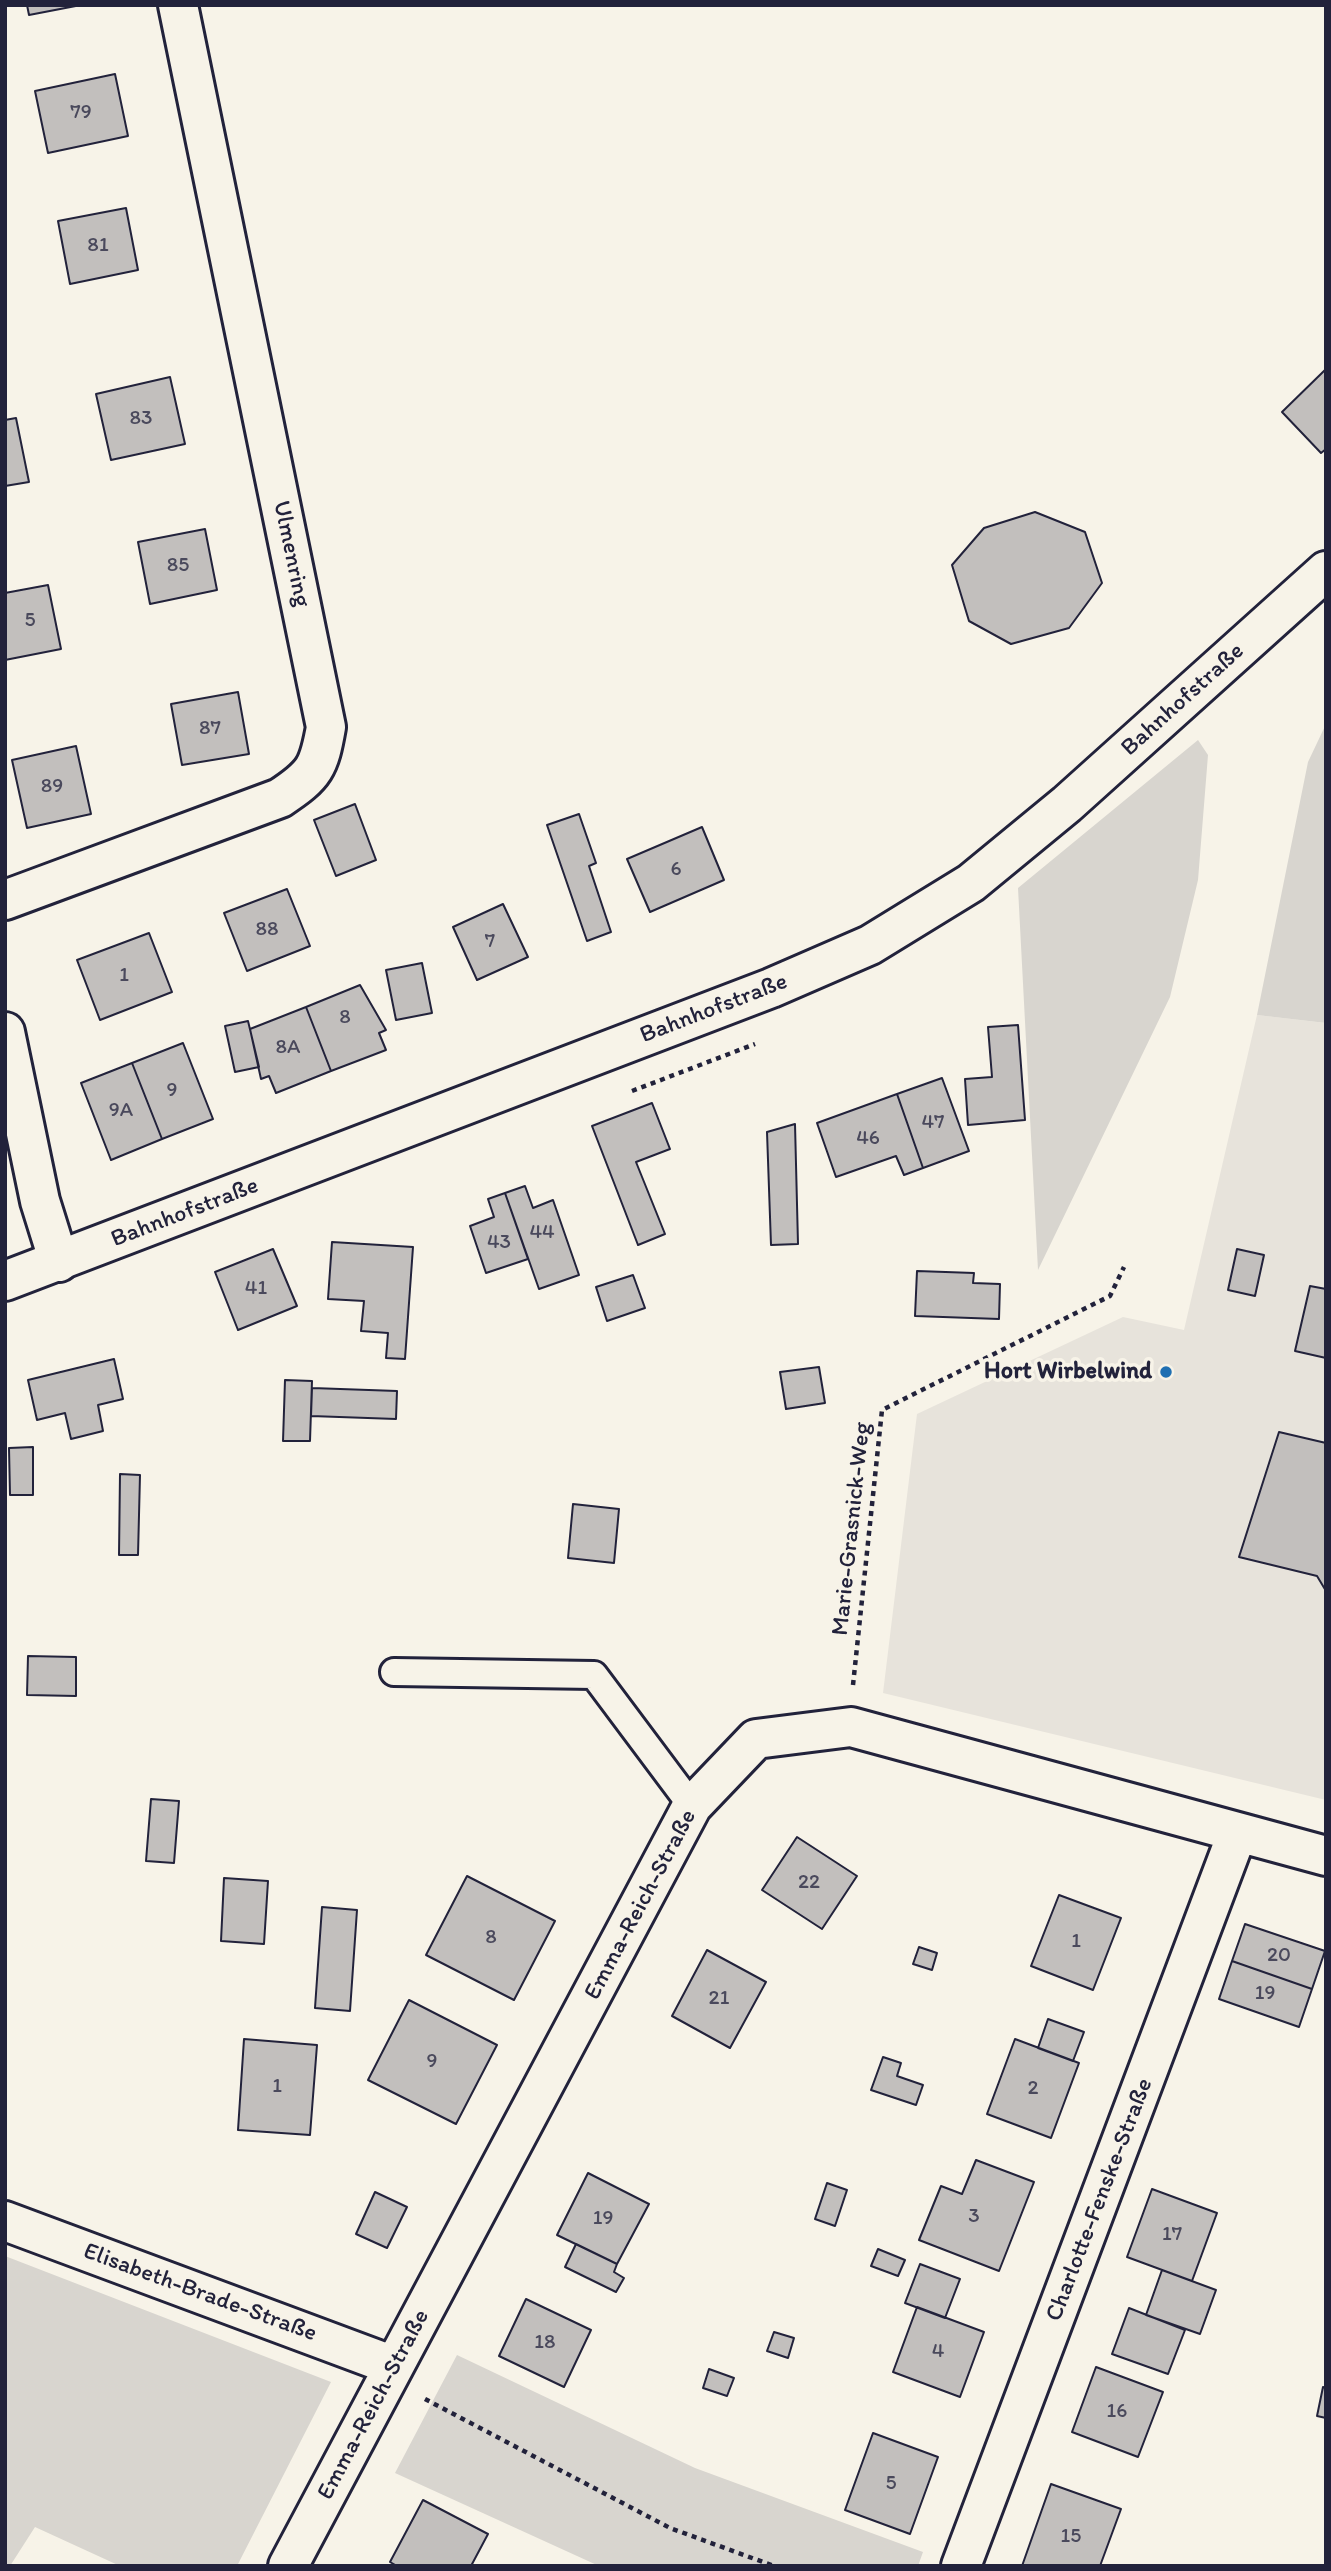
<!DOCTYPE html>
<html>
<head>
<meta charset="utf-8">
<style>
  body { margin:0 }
  #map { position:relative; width:1331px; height:2571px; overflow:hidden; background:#f7f3e8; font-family:Itim,sans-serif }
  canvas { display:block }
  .frame { position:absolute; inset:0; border:7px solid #22223b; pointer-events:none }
</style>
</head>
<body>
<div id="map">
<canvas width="1331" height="2571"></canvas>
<div class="frame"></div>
</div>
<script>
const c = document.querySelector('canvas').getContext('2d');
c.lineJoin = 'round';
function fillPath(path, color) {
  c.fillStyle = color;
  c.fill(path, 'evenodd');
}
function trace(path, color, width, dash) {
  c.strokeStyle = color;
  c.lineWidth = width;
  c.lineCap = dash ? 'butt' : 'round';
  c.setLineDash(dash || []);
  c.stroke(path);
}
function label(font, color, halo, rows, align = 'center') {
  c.font = font + ' Itim,sans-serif';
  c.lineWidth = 7;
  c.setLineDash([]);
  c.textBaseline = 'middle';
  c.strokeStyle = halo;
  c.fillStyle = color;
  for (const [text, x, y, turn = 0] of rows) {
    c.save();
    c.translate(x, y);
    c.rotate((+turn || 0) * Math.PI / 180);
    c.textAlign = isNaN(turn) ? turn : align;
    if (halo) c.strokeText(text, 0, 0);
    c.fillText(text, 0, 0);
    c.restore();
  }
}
fillPath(new Path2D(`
  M1257,1015L1326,1023V1800L883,1693L917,1414L1123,1317L1184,1330Z`), '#e7e3db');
fillPath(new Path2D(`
  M1326,724V1023L1257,1015L1308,762Z
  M1198,740L1208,755L1198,880L1170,997L1038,1270L1018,888Z
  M5,2256L331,2382L237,2566H120L35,2527L10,2566H5Z
  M457,2355L695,2468L923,2552L918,2566H599L395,2473Z`), '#d8d5cf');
const building = new Path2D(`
  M27,5H81L29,15Z
  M115,74L128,136L48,153L35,91Z
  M126,208L138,270L70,284L58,221Z
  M1326,369V449L1321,453L1282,412Z
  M170,377L185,444L111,460L96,394Z
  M16,418L29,482L5,486V420Z
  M1035,512L1085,532L1102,583L1069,628L1011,644L969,621L952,565L984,528Z
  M205,529L217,590L150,604L138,542Z
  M48,585L61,649L5,660V593Z
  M238,692L249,754L182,765L171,704Z
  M76,746L91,814L27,828L12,760Z
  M355,804L376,860L336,876L314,820Z
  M579,814L596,863L589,866L611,932L587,941L547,825Z
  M702,827L724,880L650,912L627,859Z
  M287,889L310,946L247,971L224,913Z
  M503,904L528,957L477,980L453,927Z
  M149,933L172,992L100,1020L77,960Z
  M422,963L432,1013L396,1020L386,970Z
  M360,985L386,1030L379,1033L386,1050L331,1071L306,1007Z
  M306,1007L331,1071L276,1093L269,1076L261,1079L250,1029Z
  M248,1021L259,1067L235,1072L225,1026Z
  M1018,1025L1025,1120L968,1125L965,1079L992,1077L988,1027Z
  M183,1043L213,1119L162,1139L132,1063Z
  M132,1063L162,1139L111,1160L81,1083Z
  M942,1078L969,1151L923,1168L897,1094Z
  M897,1094L923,1168L904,1175L896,1156L836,1177L817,1123Z
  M652,1103L670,1149L636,1162L665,1234L638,1245L592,1126Z
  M795,1124L798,1244L771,1245L767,1132Z
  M525,1186L533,1208L553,1200L579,1275L539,1289L505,1193Z
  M505,1193L528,1259L486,1273L470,1226L494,1217L488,1199Z
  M332,1242L413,1247L405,1359L386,1358L388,1333L361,1331L364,1301L328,1299Z
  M273,1249L297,1306L238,1330L215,1272Z
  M1237,1249L1264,1255L1255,1296L1228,1290Z
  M917,1271L974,1273L973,1283L1000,1284L999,1319L915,1316Z
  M633,1275L645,1308L607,1321L596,1287Z
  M1310,1286L1326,1289V1358L1295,1351Z
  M114,1359L123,1399L98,1405L103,1431L71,1439L65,1413L37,1420L28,1380Z
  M819,1367L825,1403L786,1409L780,1372Z
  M285,1380L312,1381L310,1441H283Z
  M312,1388L397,1391L396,1419L311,1416Z
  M1279,1432L1326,1443V1591L1317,1576L1239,1557Z
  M33,1447V1495H10L9,1448Z
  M120,1474L140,1475L138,1555H119Z
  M573,1504L619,1509L614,1563L568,1558Z
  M28,1656L76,1657V1696L27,1695Z
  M151,1799L179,1801L174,1863L146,1861Z
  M797,1837L857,1876L822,1929L762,1890Z
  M467,1876L555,1921L514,2000L426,1955Z
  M224,1878L268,1881L264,1944L221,1941Z
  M1059,1895L1121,1918L1093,1990L1031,1966Z
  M322,1907L357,1910L350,2011L315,2008Z
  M1245,1924L1325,1951L1312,1989L1232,1961Z
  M919,1947L937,1953L932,1970L913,1964Z
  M707,1950L766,1982L730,2048L672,2016Z
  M1232,1961L1312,1989L1299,2027L1219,1999Z
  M409,2000L497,2045L456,2124L368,2080Z
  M1048,2019L1084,2032L1073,2061L1038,2048Z
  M244,2039L317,2045L310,2135L238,2130Z
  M1015,2039L1079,2063L1051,2138L987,2114Z
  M883,2057L901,2063L897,2076L923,2085L916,2105L871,2090Z
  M976,2160L1034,2182L999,2271L919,2240L941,2186L962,2194Z
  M588,2173L649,2204L617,2264L557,2235Z
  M827,2183L847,2190L835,2226L815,2219Z
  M1152,2189L1217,2213L1192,2281L1127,2257Z
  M375,2192L407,2207L387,2248L356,2234Z
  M576,2244L617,2264L614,2272L624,2278L616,2292L565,2267Z
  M878,2249L905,2260L898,2276L871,2266Z
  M920,2264L960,2279L945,2318L905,2303Z
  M1162,2270L1216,2290L1200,2334L1146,2315Z
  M526,2299L591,2330L564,2387L499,2356Z
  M917,2307L984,2332L960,2397L893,2372Z
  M1129,2308L1185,2330L1168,2374L1112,2354Z
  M774,2332L794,2338L788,2358L767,2351Z
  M1096,2367L1163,2392L1138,2457L1072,2432Z
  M709,2369L734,2378L727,2396L703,2388Z
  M1323,2387L1326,2388V2418L1317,2416Z
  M873,2433L938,2457L910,2534L845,2510Z
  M1051,2484L1121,2509L1100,2566H1022Z
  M423,2500L488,2534L471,2566H397L390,2562Z`);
fillPath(building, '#c2bfbd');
trace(building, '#22223b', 2);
const service = new Path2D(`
  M394,1672L594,1675L692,1806`);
const minor = new Path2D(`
  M5,900L280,798C315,775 319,767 326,727L178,5
  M5,1032L40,1201L59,1262
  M5,2221L394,2366
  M288,2566L692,1806L756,1739L851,1727L1326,1856
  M961,2566L1237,1834`);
const tertiary = new Path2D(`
  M5,1281L771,988L870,945L971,883L1067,804L1326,571`);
trace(service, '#22223b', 32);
trace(minor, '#22223b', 44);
trace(tertiary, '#22223b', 44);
trace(new Path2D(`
  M632,1091L755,1044
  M853,1685L882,1410L1110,1296L1124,1267
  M425,2399L670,2528L774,2566`), '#22223b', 4.5, [5, 5]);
trace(service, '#f7f3e8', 26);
trace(minor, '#f7f3e8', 38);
trace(tertiary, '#f7f3e8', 38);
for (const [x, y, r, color] of [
  [1166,1372,7,"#1f6fb2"]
]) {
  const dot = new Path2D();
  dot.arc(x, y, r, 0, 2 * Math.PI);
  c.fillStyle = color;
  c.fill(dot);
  trace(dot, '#f7f3e8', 2.5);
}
label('21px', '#4a495c', null, [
  ["79",81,113],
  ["81",98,246],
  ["83",141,419],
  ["85",178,566],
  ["5",30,621],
  ["87",210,729],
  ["89",52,787],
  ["6",676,870],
  ["88",267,930],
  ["7",490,942],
  ["1",124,976],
  ["8",345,1018],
  ["8A",288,1048],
  ["9",172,1091],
  ["9A",121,1111],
  ["47",933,1123],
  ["46",868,1139],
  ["44",542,1233],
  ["43",499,1243],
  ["41",256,1289],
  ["22",809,1883],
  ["8",491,1938],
  ["1",1076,1942],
  ["20",1279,1956],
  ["19",1265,1994],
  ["21",719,1999],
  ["9",432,2062],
  ["1",277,2087],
  ["2",1033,2089],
  ["3",974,2217],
  ["19",603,2219],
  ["17",1172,2235],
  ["18",545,2343],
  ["4",938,2352],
  ["16",1117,2412],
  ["5",891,2484],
  ["15",1071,2537]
]);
label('24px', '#22223b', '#f7f3e8', [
  ["Ulmenring",291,554,78],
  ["Bahnhofstraße",1183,700,-42],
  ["Bahnhofstraße",714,1009,-21],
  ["Bahnhofstraße",185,1213,-21],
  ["Marie-Grasnick-Weg",852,1529,-84],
  ["Emma-Reich-Straße",641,1905,-62],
  ["Charlotte-Fenske-Straße",1100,2200,-69],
  ["Elisabeth-Brade-Straße",200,2293,20],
  ["Emma-Reich-Straße",374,2405,-62]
]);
label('bold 24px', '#22223b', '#f7f3e8', [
  ["Hort Wirbelwind",1152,1372]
], 'right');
</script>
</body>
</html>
